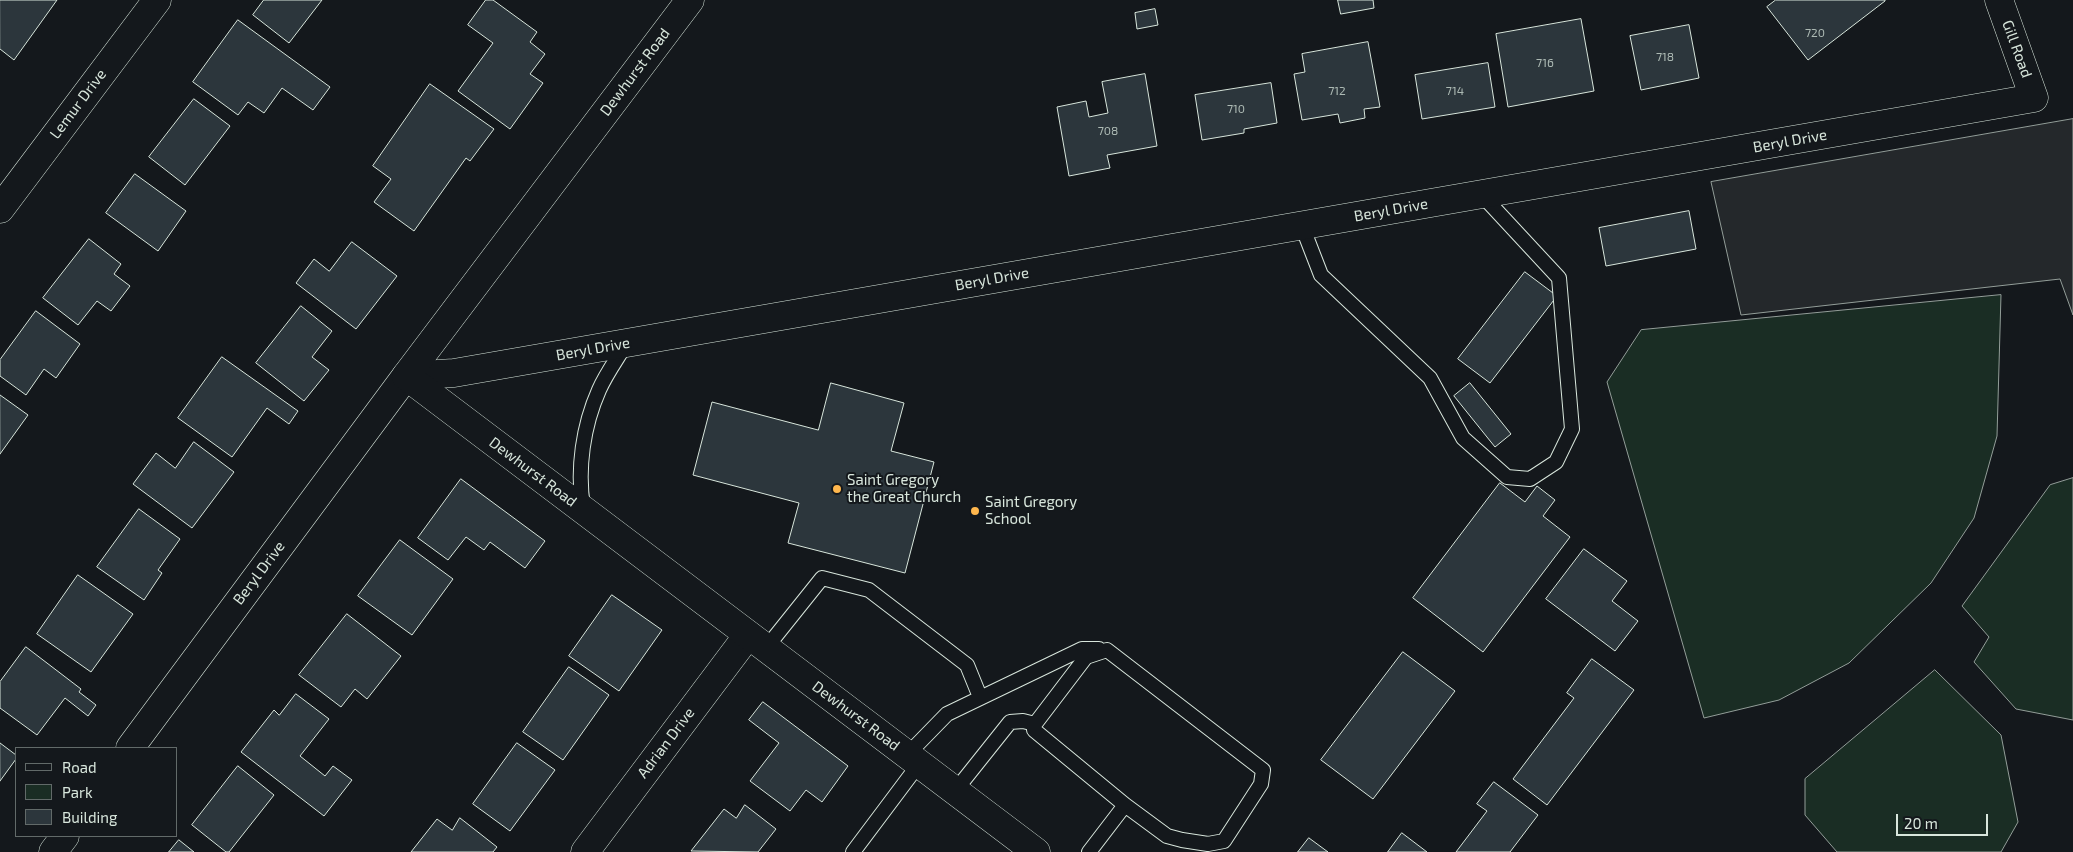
<!DOCTYPE html>
<html>
<head>
<meta charset="utf-8">
<style>
  body { margin:0 }
  #map { position:relative; width:2073px; height:852px; overflow:hidden; background:#14181c; font-family:"Exo 2",sans-serif }
  canvas { display:block }
  .legend { position:absolute; left:15px; top:747px; width:162px; height:90px; box-sizing:border-box; background:#14181c; border:1px solid #626a69; margin:0; padding:6px 9px; list-style:none; font-size:15px; color:#d8e6dc }
  .legend li { display:flex; align-items:center; gap:10px; height:25px }
  .legend b { width:25px; border:1px solid #626a69 }
  .scale { position:absolute; left:1896px; top:814px; width:92px; height:22px; box-sizing:border-box; border:2px solid #d8e6dc; border-top:0; padding-left:6px; font-size:15px; line-height:18px; white-space:nowrap; color:#d8e6dc; -webkit-text-stroke:4px #14181c; paint-order:stroke }
</style>
</head>
<body>
<div id="map">
<canvas width="2073" height="852"></canvas>
<ul class="legend">
<li><b style="height:6px;background:#14181c"></b>Road</li>
<li><b style="height:14px;background:#1a2d24"></b>Park</li>
<li><b style="height:14px;background:#2c363c"></b>Building</li>
</ul>
<div class="scale">20 m</div>
</div>
<script>
const c = document.querySelector('canvas').getContext('2d');
c.lineJoin = 'round';
function fillPath(path, color) {
  c.fillStyle = color;
  c.fill(path, 'evenodd');
}
function trace(path, color, width, dash) {
  c.strokeStyle = color;
  c.lineWidth = width;
  c.lineCap = dash ? 'butt' : 'round';
  c.setLineDash(dash || []);
  c.stroke(path);
}
function label(font, color, halo, rows, align = 'center') {
  c.font = font + ' "Exo 2",sans-serif';
  c.lineWidth = 4;
  c.setLineDash([]);
  c.textBaseline = 'middle';
  c.strokeStyle = halo;
  c.fillStyle = color;
  for (const [text, x, y, turn = 0] of rows) {
    c.save();
    c.translate(x, y);
    c.rotate((+turn || 0) * Math.PI / 180);
    c.textAlign = isNaN(turn) ? turn : align;
    if (halo) c.strokeText(text, 0, 0);
    c.fillText(text, 0, 0);
    c.restore();
  }
}
const green = new Path2D(`
  M2001,295L1997,436L1974,518L1931,583L1849,663L1779,700L1704,718L1607,382L1641,330Z
  M2073,478V720L2016,709L1974,662L1989,637L1962,606L2050,485Z
  M1935,670L2001,735L2018,822L2001,852H1837L1805,815V779Z`);
fillPath(green, '#1a2d24');
trace(green, '#939e99', 1);
const parking = new Path2D(`
  M2073,119V315L2060,279L1741,315L1711,182Z`);
fillPath(parking, '#24282b');
trace(parking, '#939e99', 1);
const building = new Path2D(`
  M0,0H57L14,60L0,49Z
  M264,0H322L289,43L253,15Z
  M486,0H493L537,32L530,42L545,54L530,74L543,83L510,129L458,91L493,43L468,25Z
  M1338,0H1373L1374,8L1341,14Z
  M1776,0H1885V1L1808,60L1767,7Z
  M1155,9L1158,25L1137,29L1135,13Z
  M1581,19L1594,91L1508,107L1496,34Z
  M238,20L330,87L313,110L282,88L264,113L248,102L238,115L193,82Z
  M1689,25L1699,78L1641,90L1630,36Z
  M1368,42L1380,107L1364,109L1365,118L1340,123L1338,114L1302,120L1294,74L1305,72L1302,54Z
  M1488,63L1495,107L1422,119L1415,75Z
  M1145,74L1157,146L1107,155L1110,168L1069,176L1057,107L1086,101L1089,117L1108,113L1102,82Z
  M1271,83L1277,123L1244,129V133L1202,140L1195,95Z
  M430,84L494,129L470,161L466,158L414,231L374,202L391,179L373,166Z
  M194,99L230,126L185,185L149,157Z
  M135,174L186,211L158,251L106,213Z
  M1689,211L1696,249L1606,266L1599,228Z
  M89,239L121,264L114,274L130,286L111,311L97,301L78,325L43,298Z
  M352,242L397,276L356,329L296,283L314,259L329,271Z
  M1525,272L1557,296L1490,383L1458,359Z
  M301,306L332,331L312,357L329,370L304,401L256,363Z
  M36,311L80,344L56,378L44,369L26,395L0,376V360Z
  M222,357L298,411L289,424L267,408L232,457L178,418Z
  M831,383L904,403L891,451L934,462L905,573L788,543L799,503L693,475L712,402L818,430Z
  M1470,383L1511,434L1495,447L1454,396Z
  M0,395L28,415L0,454Z
  M194,442L234,472L192,528L133,484L156,453L175,468Z
  M461,479L545,541L525,568L490,542L484,550L466,537L448,560L418,538Z
  M1500,483L1525,502L1537,486L1555,500L1543,516L1570,537L1483,652L1413,598Z
  M139,509L180,539L158,570L162,573L144,600L97,567Z
  M400,540L453,579L412,635L358,596Z
  M1584,549L1627,581L1612,601L1638,621L1615,651L1546,599Z
  M78,575L133,614L91,672L37,634Z
  M612,595L662,630L619,691L569,656Z
  M347,614L401,656L367,699L355,689L341,707L299,675Z
  M26,647L81,689L79,692L96,705L88,716L65,698L37,735L0,708V682Z
  M1403,652L1455,691L1373,799L1321,760Z
  M1592,659L1634,690L1547,805L1513,779L1574,698L1567,693Z
  M569,667L609,695L563,760L523,732Z
  M296,694L329,719L300,756L325,776L333,766L352,780L324,816L241,752L274,710L279,715Z
  M763,702L848,766L822,802L806,790L790,811L750,781L779,743L749,720Z
  M0,743L16,755V759L0,781Z
  M517,743L555,770L510,831L473,804Z
  M238,766L274,795L229,852H226L192,825Z
  M1494,782L1538,815L1510,852H1456L1487,811L1477,804Z
  M745,805L776,829L758,852L691,851L724,809L736,818Z
  M460,818L497,847L493,852H411L437,819L452,830Z
  M1402,833L1427,852H1388Z
  M1309,838L1328,852H1298Z
  M179,840L194,852H169Z`);
fillPath(building, '#2c363c');
trace(building, '#d8e6dc', 1);
const lane = new Path2D(`
  M1302,226L1321,275L1430,378L1463,438L1507,477L1530,479L1556,462L1572,429L1559,278L1481,194
  M583,507C577,469 583,426 599,390C606,374 617,359 626,344
  M766,648L822,578L869,590L967,665L980,697
  M1107,650L1263,770L1261,784L1224,841L1208,844L1182,840L1167,836L1125,805L1034,730L1035,724L1086,657Z
  M907,755L947,714L1082,649H1099
  M955,791L1010,722L1023,721L1035,724
  M853,852L919,764
  M1089,852L1125,805`);
const street = new Path2D(`
  M0,209L157,0
  M130,748L406,376L454,373L2034,98L1999,0
  M53,852L65,836
  M585,852L748,635`);
const secondary = new Path2D(`
  M690,0L406,376L1036,852`);
trace(lane, '#d8e6dc', 16);
trace(street, '#d8e6dc', 29);
trace(secondary, '#d8e6dc', 29);
trace(lane, '#14181c', 14);
trace(street, '#14181c', 28);
trace(secondary, '#14181c', 28);
for (const [x, y, r, color] of [
  [837,489,5,"#ffb74d"],
  [975,511,5,"#ffb74d"]
]) {
  const dot = new Path2D();
  dot.arc(x, y, r, 0, 2 * Math.PI);
  c.fillStyle = color;
  c.fill(dot);
  trace(dot, '#14181c', 2);
}
label('12px', '#adbab4', null, [
  ["720",1815,33],
  ["718",1665,57],
  ["716",1545,63],
  ["712",1337,91],
  ["714",1455,91],
  ["710",1236,109],
  ["708",1108,131]
]);
label('15px', '#d8e6dc', '#14181c', [
  ["Gill Road",2017,49,70],
  ["Dewhurst Road",635,72,-53],
  ["Lemur Drive",78,104,-53],
  ["Beryl Drive",1790,141,-10],
  ["Beryl Drive",1391,210,-10],
  ["Beryl Drive",992,279,-10],
  ["Beryl Drive",593,349,-10],
  ["Dewhurst Road",533,472,37],
  ["Beryl Drive",259,573,-53],
  ["Dewhurst Road",856,716,37],
  ["Adrian Drive",666,743,-53]
]);
label('15px', '#d8e6dc', '#14181c', [
  ["Saint Gregory",847,480],
  ["the Great Church",847,497],
  ["Saint Gregory",985,502],
  ["School",985,519]
], 'left');
</script>
</body>
</html>
